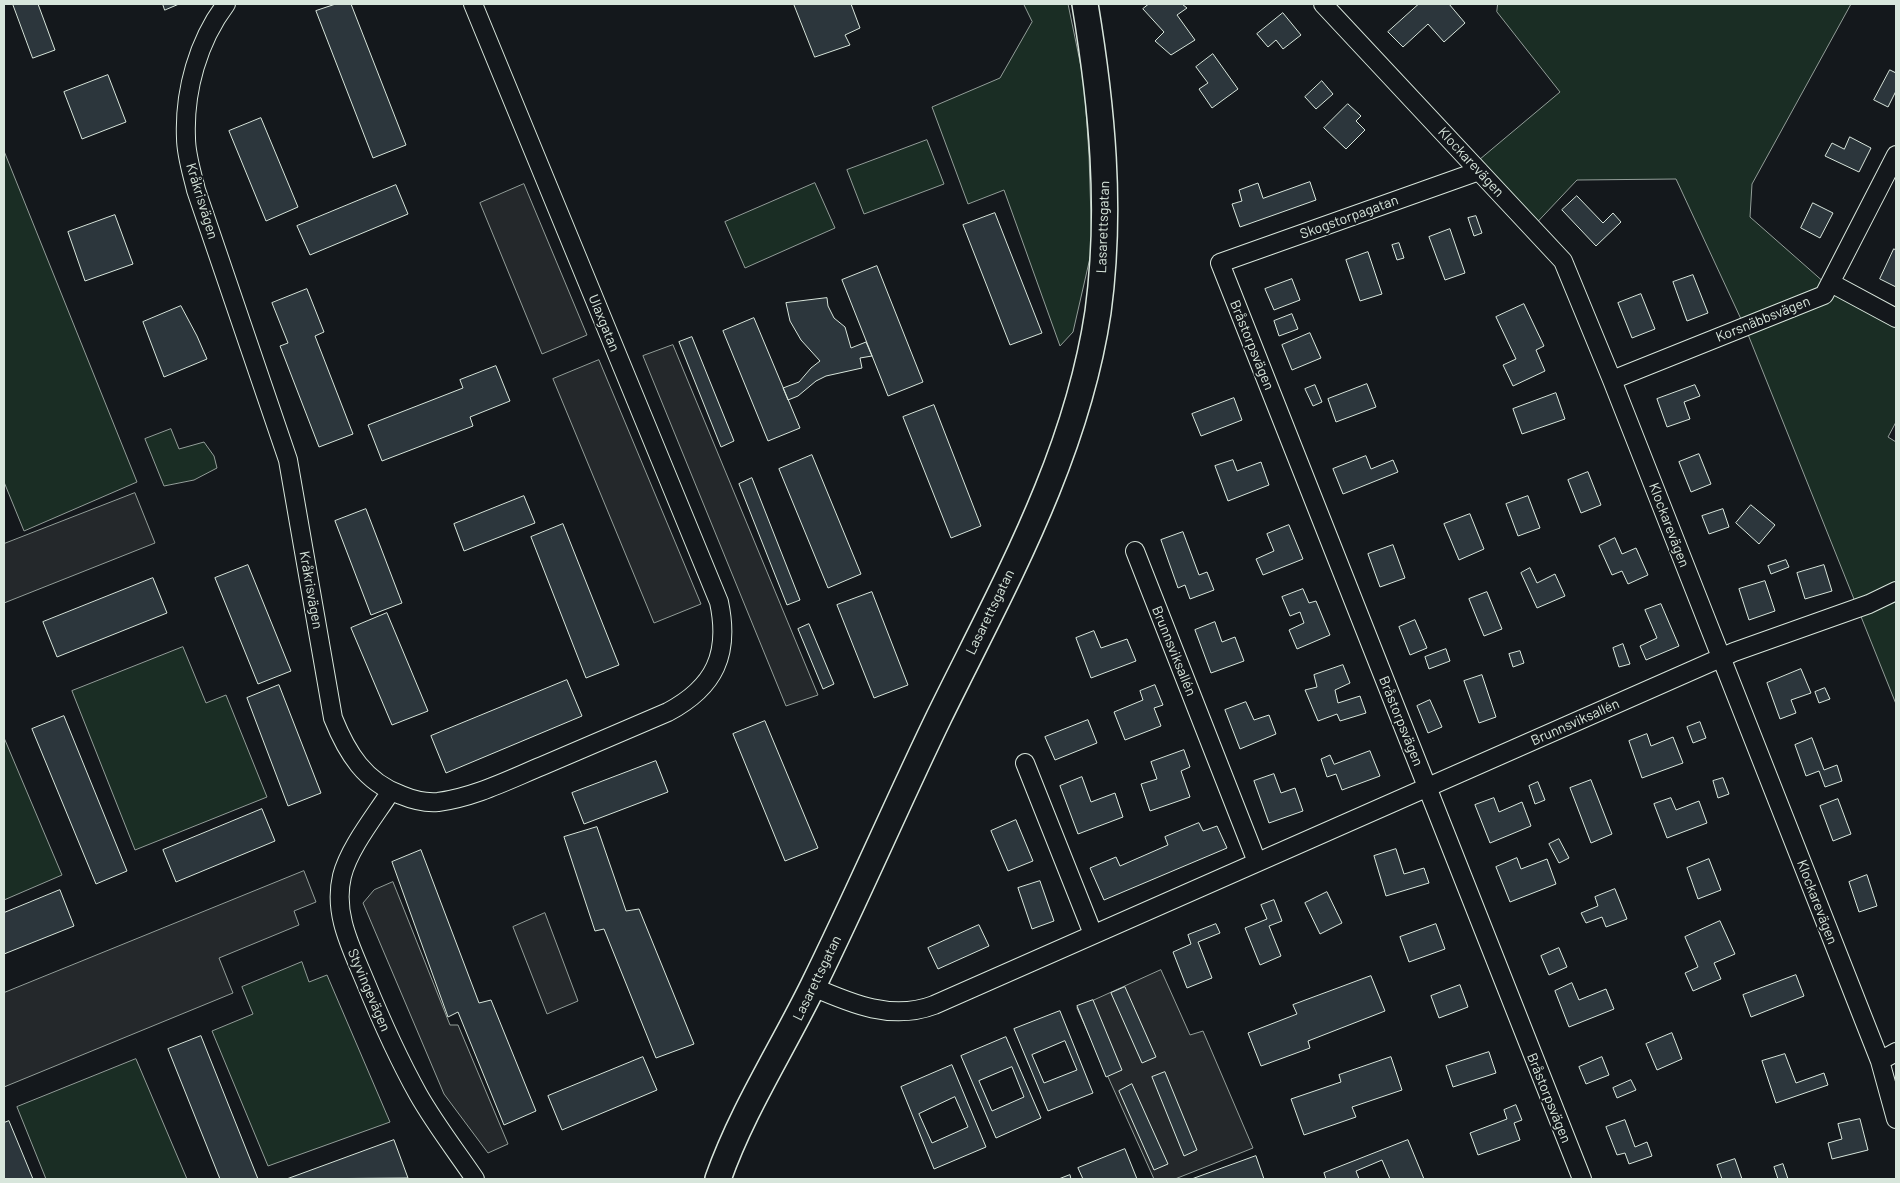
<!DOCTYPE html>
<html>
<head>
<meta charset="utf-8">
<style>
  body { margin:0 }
  #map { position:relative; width:1900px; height:1183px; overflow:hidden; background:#14181c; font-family:Barlow,sans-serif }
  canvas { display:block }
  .frame { position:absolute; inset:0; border:5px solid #d8e6dc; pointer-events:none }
</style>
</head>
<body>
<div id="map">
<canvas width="1900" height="1183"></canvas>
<div class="frame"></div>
</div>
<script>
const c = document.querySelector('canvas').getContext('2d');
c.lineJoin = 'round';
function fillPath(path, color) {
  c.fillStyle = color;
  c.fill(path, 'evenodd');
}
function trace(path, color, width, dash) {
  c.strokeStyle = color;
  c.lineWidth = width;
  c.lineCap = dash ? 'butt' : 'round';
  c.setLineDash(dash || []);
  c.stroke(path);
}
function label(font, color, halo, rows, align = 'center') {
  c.font = font + ' Barlow,sans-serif';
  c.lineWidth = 4;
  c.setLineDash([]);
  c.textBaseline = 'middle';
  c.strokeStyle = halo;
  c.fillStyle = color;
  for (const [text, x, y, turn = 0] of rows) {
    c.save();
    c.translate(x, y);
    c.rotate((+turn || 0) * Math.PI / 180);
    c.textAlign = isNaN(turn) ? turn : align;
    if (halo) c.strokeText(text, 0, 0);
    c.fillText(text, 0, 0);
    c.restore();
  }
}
const green = new Path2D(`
  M1024,4H1068L1084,81L1089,155L1092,249L1073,332L1060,346L1004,190L968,204L932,107L1000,78L1032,22Z
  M1498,4H1851L1752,184L1750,217L1834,291L1896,325V422L1888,437L1896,442V704L1747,332L1676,179L1577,180L1528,232L1467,170L1560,92L1497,12Z
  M927,140L944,184L864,214L847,170Z
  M4,151L137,482L24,531L4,482Z
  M815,183L835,228L745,268L725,222Z
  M171,429L179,449L204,442L214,456L217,468L194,480L164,486L145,439Z
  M183,647L206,703L226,695L267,797L135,850L72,691Z
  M5,740L62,875L4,900V741Z
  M302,962L309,982L327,975L390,1122L268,1166L212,1031L253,1014L242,987Z
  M136,1059L187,1179H46L17,1107Z`);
fillPath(green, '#1a2d24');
trace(green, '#939e99', 1);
const parking = new Path2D(`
  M524,184L587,335L542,354L480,203Z
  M673,345L818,695L786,706L643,356Z
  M599,360L701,604L654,623L553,379Z
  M135,493L155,543L4,603V544Z
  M304,871L316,902L294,911L299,925L219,958L233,993L4,1087V993Z
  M393,882L450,1025H458L508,1144L488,1153L444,1094L363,903L374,890Z
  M545,913L578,1001L547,1014L513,927Z
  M1161,970L1190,1035L1203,1031L1253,1148L1175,1179H1154L1077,1008Z`);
fillPath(parking, '#24282b');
trace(parking, '#939e99', 1);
const building = new Path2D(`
  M13,4H38L55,50L33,58Z
  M163,4H179L165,10Z
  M336,4H351L406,145L373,158L316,11Z
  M794,4H851L860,28L845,35L850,45L815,57Z
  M1149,4H1182L1187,8L1177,15L1195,40L1171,55L1155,41L1164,32L1143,9Z
  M1419,4H1449L1465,23L1444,42L1428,24L1403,47L1388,32Z
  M1283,13L1301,35L1283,49L1276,40L1268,47L1257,34Z
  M1213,54L1238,89L1212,108L1199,89L1208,83L1196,67Z
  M1890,70L1896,73V91L1888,107L1874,100Z
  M108,75L126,122L82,139L64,92Z
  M1322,81L1333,94L1316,109L1305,97Z
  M1348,104L1361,116L1356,121L1365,130L1346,149L1324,128Z
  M261,118L298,207L266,221L229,131Z
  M1850,137L1871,148L1859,172L1825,156L1832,143L1844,149Z
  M1310,182L1316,200L1240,227L1232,204L1242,201L1239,190L1258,183L1263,198Z
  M396,185L408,214L310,255L297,226Z
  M1577,196L1603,223L1613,213L1621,222L1596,246L1562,210Z
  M1813,203L1833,213L1820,238L1801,228Z
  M995,213L1042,333L1010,345L963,225Z
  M115,215L133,264L85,281L68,232Z
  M1476,216L1482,233L1474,236L1468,218Z
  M1450,229L1465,273L1445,280L1429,237Z
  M1399,243L1404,258L1397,260L1392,245Z
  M1894,249L1896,250V287L1880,279Z
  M1368,252L1382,294L1360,301L1346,260Z
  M877,266L923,382L888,396L842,280Z
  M1693,275L1708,313L1687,321L1673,282Z
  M1292,279L1300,300L1274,310L1265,289Z
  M307,289L324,332L315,336L353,434L319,447L280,346L288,343L272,303Z
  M1641,294L1655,329L1632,338L1618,303Z
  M827,298L828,306L834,318L845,327L851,348L866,342L872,356L860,358L862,368L826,376L816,381L798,396L788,400L783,388L799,382L811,368L820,361L801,340L790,321L786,303Z
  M1524,304L1544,346L1536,350L1545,371L1513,386L1503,365L1516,359L1496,317Z
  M181,306L197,336L207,359L164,377L143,322Z
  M1292,314L1298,329L1279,336L1274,321Z
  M754,318L800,428L768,441L723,331Z
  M1310,333L1321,358L1292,370L1282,345Z
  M692,337L734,441L721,447L679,342Z
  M496,366L510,401L470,417L473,426L382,461L368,425L463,388L460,380Z
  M1367,384L1376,407L1336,422L1328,399Z
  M1315,385L1322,402L1313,406L1305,389Z
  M1695,385L1700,396L1684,402L1690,419L1667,427L1657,399Z
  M1556,393L1565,419L1522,434L1513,409Z
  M1234,398L1242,420L1201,436L1192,414Z
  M934,405L981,526L951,538L903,417Z
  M1699,454L1711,484L1691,492L1679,462Z
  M812,455L861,574L828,588L779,469Z
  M1366,456L1371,469L1393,460L1398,472L1343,494L1333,469Z
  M1233,460L1237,471L1261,462L1269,485L1228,501L1215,466Z
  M1588,472L1601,505L1581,513L1568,480Z
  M752,478L800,600L787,605L739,484Z
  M524,496L535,523L464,551L454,524Z
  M1528,496L1540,528L1518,536L1506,504Z
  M1751,505L1775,525L1759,544L1736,523Z
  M366,509L402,603L371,615L335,521Z
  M1723,509L1729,527L1709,534L1702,516Z
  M1470,514L1484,549L1459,560L1444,524Z
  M563,524L619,665L586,678L531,537Z
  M1289,525L1303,559L1263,575L1256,559L1274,551L1267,534Z
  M1183,532L1199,575L1207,572L1214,590L1190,599L1185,585L1178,588L1161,540Z
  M1615,538L1622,554L1636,548L1648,575L1628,584L1622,571L1612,575L1599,546Z
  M1393,545L1405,578L1380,587L1368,554Z
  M1786,560L1789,567L1771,574L1768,566Z
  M248,565L291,671L258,684L215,578Z
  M1824,565L1832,591L1805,599L1797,573Z
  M1530,568L1537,583L1555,574L1565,596L1537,608L1521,573Z
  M153,578L167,613L57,657L43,622Z
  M1765,581L1775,611L1749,620L1739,589Z
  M1303,589L1309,603L1316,601L1330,635L1297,649L1289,630L1304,623L1300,612L1290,616L1282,597Z
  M872,592L908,685L874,698L837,605Z
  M1487,592L1502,629L1484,636L1469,599Z
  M1661,604L1679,646L1646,660L1640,646L1657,638L1645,610Z
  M387,613L428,711L392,725L351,628Z
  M1415,620L1427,648L1410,655L1399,627Z
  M1215,622L1222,642L1235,637L1244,661L1211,673L1195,630Z
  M809,624L834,684L823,689L798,629Z
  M1094,631L1101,648L1127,639L1136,661L1091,678L1076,638Z
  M1623,644L1630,664L1619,667L1613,648Z
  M1446,649L1450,661L1429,669L1425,657Z
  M1520,651L1524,663L1513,667L1509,654Z
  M1343,665L1350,683L1335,690L1338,703L1360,696L1366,713L1340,721L1337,714L1318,721L1305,690L1317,687L1314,675Z
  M1801,669L1811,693L1791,700L1796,713L1780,719L1767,683Z
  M1482,675L1496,717L1479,723L1464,681Z
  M567,680L582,716L446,773L431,736Z
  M279,685L321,793L288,806L247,698Z
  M1155,685L1163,705L1154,708L1161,726L1125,740L1114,712L1143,700L1140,691Z
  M1825,688L1830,699L1819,703L1815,692Z
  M1430,700L1442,727L1428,733L1417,706Z
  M1246,702L1254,720L1269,715L1276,734L1240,749L1225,710Z
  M64,716L127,871L96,884L32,729Z
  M1088,720L1097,743L1055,760L1045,737Z
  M765,721L818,848L785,861L733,734Z
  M1700,722L1706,738L1693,743L1687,727Z
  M1647,734L1651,746L1673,737L1683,763L1642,778L1629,741Z
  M1812,738L1824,770L1837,765L1842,781L1825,787L1819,771L1806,776L1795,745Z
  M1184,750L1190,767L1181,771L1190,797L1150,811L1141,784L1157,779L1151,762Z
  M1370,751L1380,776L1342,790L1336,774L1327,777L1321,759L1330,755L1334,764Z
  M656,761L668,792L584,824L572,793Z
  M1274,774L1281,793L1295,788L1303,811L1269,823L1254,781Z
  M1082,777L1091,802L1115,793L1123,817L1078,834L1060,786Z
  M1723,778L1729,794L1718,798L1713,781Z
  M1591,780L1612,834L1591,843L1570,788Z
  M1538,782L1545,800L1535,804L1529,786Z
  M1494,798L1499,812L1522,802L1531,826L1490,843L1475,805Z
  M1671,798L1676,810L1699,801L1707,823L1667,838L1654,804Z
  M1838,799L1851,834L1833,841L1820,806Z
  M262,809L275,841L176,882L163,850Z
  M1016,820L1033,861L1008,871L991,831Z
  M1199,823L1203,831L1217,826L1227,848L1104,900L1090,868L1116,857L1120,866L1168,845L1165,837Z
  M597,827L626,911L639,909L694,1044L656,1058L604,929L595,931L564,837Z
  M1559,839L1569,858L1559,863L1549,844Z
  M1396,849L1404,874L1424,868L1429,883L1386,896L1374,856Z
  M421,850L479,1003L491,1000L536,1111L504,1125L458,1012L448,1017L392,862Z
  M1517,858L1521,869L1547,859L1556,884L1510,902L1496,867Z
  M1709,859L1721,890L1698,899L1687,868Z
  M1867,875L1877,906L1859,912L1849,882Z
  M1040,881L1054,921L1032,929L1018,888Z
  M1615,889L1627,919L1606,927L1602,917L1586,923L1581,913L1598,906L1595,897Z
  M60,890L74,926L4,954V913Z
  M1327,892L1342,923L1320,934L1305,903Z
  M1274,900L1282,921L1269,926L1281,956L1260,965L1245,928L1267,919L1261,905Z
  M1720,921L1735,954L1714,963L1721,979L1693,991L1685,973L1698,967L1685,937Z
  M1216,924L1220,933L1198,942L1212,978L1187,988L1173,952L1191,944L1188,935Z
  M1436,924L1445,949L1409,962L1400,937Z
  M979,925L989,946L938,969L928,948Z
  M1559,948L1567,967L1549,975L1541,956Z
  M1796,975L1804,996L1751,1017L1743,995Z
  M1371,976L1385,1011L1308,1041L1310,1048L1261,1066L1248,1033L1297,1014L1293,1005Z
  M1572,983L1579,1000L1606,989L1614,1009L1569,1027L1555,991Z
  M1460,985L1468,1007L1439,1018L1431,996Z
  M1125,987L1156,1057L1142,1063L1111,993Z
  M1093,1000L1122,1070L1106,1077L1077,1006Z
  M1060,1011L1093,1093L1048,1111L1014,1029ZM1065,1041L1077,1070L1044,1083L1032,1055Z
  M1672,1033L1682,1059L1657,1070L1646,1044Z
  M201,1036L258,1179H220L168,1049Z
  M1006,1037L1041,1118L996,1138L961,1056ZM1012,1067L1024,1097L992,1111L979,1081Z
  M1489,1052L1496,1073L1453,1087L1446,1066Z
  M1785,1054L1796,1083L1824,1073L1828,1085L1776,1103L1762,1061Z
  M643,1057L657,1090L562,1130L548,1096Z
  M1391,1057L1402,1090L1352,1107L1356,1117L1304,1135L1291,1099L1341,1082L1339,1075Z
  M1602,1057L1609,1075L1586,1084L1579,1067Z
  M952,1065L986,1147L934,1169L901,1087ZM955,1097L968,1127L932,1143L919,1114Z
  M1165,1072L1197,1150L1184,1156L1152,1077Z
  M1631,1080L1636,1090L1617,1098L1613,1088Z
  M1132,1084L1168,1164L1154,1170L1119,1091Z
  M1516,1105L1522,1120L1514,1123L1520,1140L1478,1155L1470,1133L1507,1119L1504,1110Z
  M1860,1119L1868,1150L1832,1159L1828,1143L1842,1139L1838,1124Z
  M1625,1120L1635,1147L1647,1142L1652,1156L1629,1164L1625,1153L1617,1155L1606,1127Z
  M9,1121L33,1179H4V1123Z
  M394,1140L408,1178L287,1179Z
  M1408,1140L1424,1179H1390L1382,1160L1356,1171L1359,1179H1326L1324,1173Z
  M1125,1149L1137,1179H1083L1078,1168Z
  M1256,1156L1264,1179H1192Z
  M1735,1159L1742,1179H1722L1717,1165Z
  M1783,1164L1788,1179H1778L1774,1167Z
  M1070,1175L1071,1179H1059Z`);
fillPath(building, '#2c363c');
trace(building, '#d8e6dc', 1);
const street = new Path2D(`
  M226,4C198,41 184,91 186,138C186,155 192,173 196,190L288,460L333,718C347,753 365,782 401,795C413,800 426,803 438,802C475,797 508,780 542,766C584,748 626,730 668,712C715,687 730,654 719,602L473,4
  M1323,4L1563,261L1612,380L1880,1061L1896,1119
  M1479,171L1220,263L1582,1179
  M1831,283L1896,318
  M1612,380L1824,295L1896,155
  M1135,551L1257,862
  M1025,763L1093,934
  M391,791C375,816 349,848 342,876C333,914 351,947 365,981C381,1020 398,1058 418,1094C435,1124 456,1151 475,1179
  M813,987C852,1004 892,1021 934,1005L1734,652L1869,604L1896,591
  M1880,1061L1896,1052`);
const secondary = new Path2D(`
  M718,1179C742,1111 781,1051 813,986C857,897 896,806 939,717C1003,586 1076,459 1098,312C1112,209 1102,106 1085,4`);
trace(street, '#d8e6dc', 20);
trace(secondary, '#d8e6dc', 28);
trace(street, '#14181c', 18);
trace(secondary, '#14181c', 25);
label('14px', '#d8e6dc', '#14181c', [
  ["Klockarevägen",1471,162,47],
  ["Kråkrisvägen",202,201,73],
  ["Skogstorpagatan",1349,217,-20],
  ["Lasarettsgatan",1103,227,-88],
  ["Korsnäbbsvägen",1763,319,-22],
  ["Ulaxgatan",604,323,68],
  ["Bråstorpsvägen",1252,345,68],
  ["Klockarevägen",1669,525,69],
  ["Kråkrisvägen",311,590,80],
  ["Lasarettsgatan",990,612,-64],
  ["Brunnsviksallén",1174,651,68],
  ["Bråstorpsvägen",1401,721,68],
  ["Brunnsviksallén",1575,722,-24],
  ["Klockarevägen",1817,902,69],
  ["Lasarettsgatan",817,978,-64],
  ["Styvingevägen",369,990,67],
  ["Bråstorpsvägen",1549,1098,68]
]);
</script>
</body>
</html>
